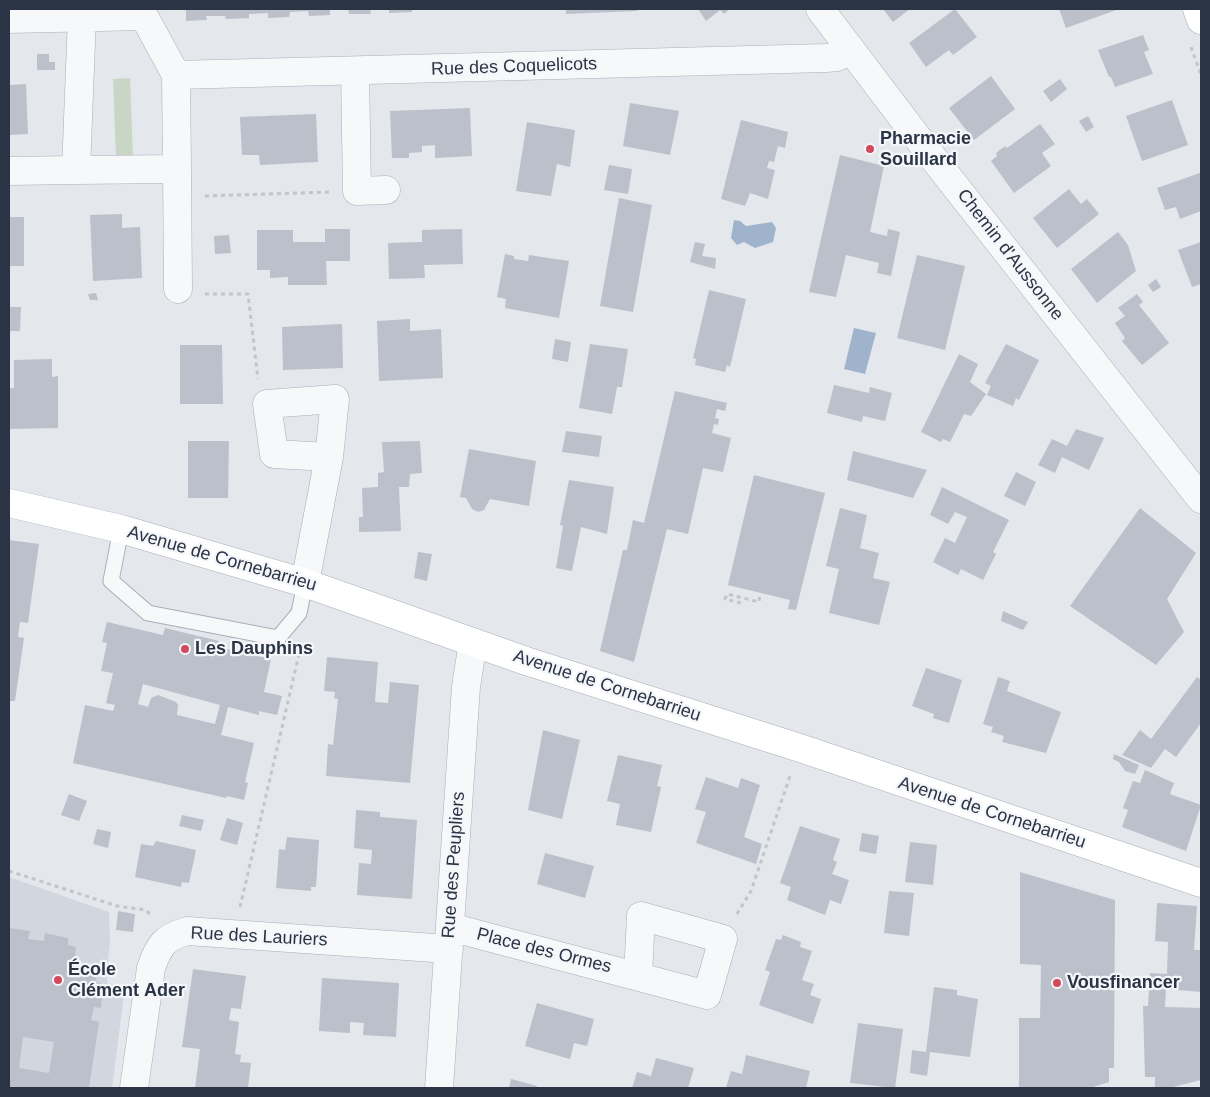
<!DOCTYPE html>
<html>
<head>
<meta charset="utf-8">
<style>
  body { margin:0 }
  #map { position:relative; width:1210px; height:1097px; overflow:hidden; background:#e4e7ec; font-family:Helvetica,sans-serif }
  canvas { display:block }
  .frame { position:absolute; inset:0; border:10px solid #2b3445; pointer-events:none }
</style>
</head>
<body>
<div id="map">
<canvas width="1210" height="1097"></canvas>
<div class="frame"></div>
</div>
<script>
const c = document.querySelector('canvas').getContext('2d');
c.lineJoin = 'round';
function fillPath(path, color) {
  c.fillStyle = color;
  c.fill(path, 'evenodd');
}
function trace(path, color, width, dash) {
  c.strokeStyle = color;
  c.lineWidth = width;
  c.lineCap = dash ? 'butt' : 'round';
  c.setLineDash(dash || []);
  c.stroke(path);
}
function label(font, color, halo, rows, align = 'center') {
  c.font = font + ' Helvetica,sans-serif';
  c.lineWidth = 4.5;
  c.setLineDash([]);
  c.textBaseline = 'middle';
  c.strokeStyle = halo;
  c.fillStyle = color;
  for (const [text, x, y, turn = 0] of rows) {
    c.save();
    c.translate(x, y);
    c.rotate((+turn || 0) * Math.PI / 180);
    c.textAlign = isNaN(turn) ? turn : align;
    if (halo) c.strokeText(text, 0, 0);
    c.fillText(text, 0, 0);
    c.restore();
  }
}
fillPath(new Path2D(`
  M9,877L109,912L110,943L106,976L108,984L125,987L112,1088H9Z`), '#d2d6de');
fillPath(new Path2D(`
  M130,78L133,158H116L113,79Z`), '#c9d6c5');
fillPath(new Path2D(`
  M734,220L740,221L746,226L772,222L776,228L773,242L755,248L744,242L737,245L731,238Z
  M854,328L876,333L865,374L844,369Z`), '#9fb4cc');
fillPath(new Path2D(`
  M186,9H330V15L309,16L308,11L290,12L289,17L268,18V13L249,14V18L226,19L225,16H206L207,20L186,21Z
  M348,9H370L371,14H349Z
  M389,9H412V12L389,13Z
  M566,9H637V11L566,14Z
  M698,9H730L724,14L720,10L706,21Z
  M883,9H910L893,22Z
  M955,9L977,37L953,55L949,50L926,67L909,43Z
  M1059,9H1119L1066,28Z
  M1143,35L1149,50L1144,52L1153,74L1115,87L1111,77H1109L1098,50Z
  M37,54H49V62H55V70H37Z
  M991,76L1015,109L974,140L949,108Z
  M1060,79L1067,89L1051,102L1043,91Z
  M26,84L28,134L9,135V85Z
  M1172,100L1188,145L1142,161L1126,116Z
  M630,103L679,111L670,155L623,146Z
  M470,108L472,156L435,158V145L422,146V152L409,153V158H392L390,111Z
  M316,114L318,162L260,165L259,155H242L240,117Z
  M1088,116L1094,127L1086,132L1079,121Z
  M741,120L788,132L785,148L778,146L774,162L769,161L767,168L775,170L768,199L750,193L745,206L721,199Z
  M527,122L575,130L570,167L557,164L551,196L516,191Z
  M1040,124L1055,144L1042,153L1051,166L1014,193L991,161L997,156L996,153L1005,146L1007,148Z
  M840,155L884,166L870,232L887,236L888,229L900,232L891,276L877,273L879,263L846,255L836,297L809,292Z
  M609,165L632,169L628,194L604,190Z
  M1200,173L1201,211L1180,219L1176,207L1165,210L1157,188Z
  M1069,189L1081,204L1087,199L1099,214L1057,248L1033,218Z
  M619,198L652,205L633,312L600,306Z
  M122,214V228L140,227L142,278L93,281L90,215Z
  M9,217H24V266H9Z
  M325,229H350V261H326L327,285H288V277L270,278V270H257V230H293V242H325Z
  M462,229L463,264L424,265L425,278L389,279L388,243L422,242V230Z
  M1118,232L1128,245L1136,271L1097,303L1071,269Z
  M229,235L231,253L215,254L214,236Z
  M695,242L705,244L702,256L716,258L715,269L690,262Z
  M1201,242V284L1192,287L1178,250Z
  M505,254L514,256V259L528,261L529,255L569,261L559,318L505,308L506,299L497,297Z
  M917,255L965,266L945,350L897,338Z
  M1156,279L1161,287L1153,292L1148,285Z
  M709,290L746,299L730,367L727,365L725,372L695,365L696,359L693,358Z
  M96,293L98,300H90L88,294Z
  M1137,294L1143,302L1139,305L1169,343L1142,365L1122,341L1125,338L1115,323L1125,316L1118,308Z
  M9,307H21L20,331H9Z
  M410,319V331L441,329L443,378L379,381L377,321Z
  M342,324L343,368L283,370L282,327Z
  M555,339L571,342L568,362L552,359Z
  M590,344L628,349L622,387H617L612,414L579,408Z
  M1006,344L1039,360L1019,400L1016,398L1013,406L987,395L991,386L985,383Z
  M180,345H222L223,404H180Z
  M959,354L978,364L970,382L986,394L971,416L964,414L950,442L943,439L941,442L921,432Z
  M52,359V377L58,376V428L9,429V388H14V360Z
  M834,385L869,393L870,387L892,393L885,421L863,416L862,422L827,413Z
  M675,391L727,403L725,411L717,409L715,418L719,419L718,425L714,424L712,433L731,438L723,472L703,468L688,534L667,529L634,662L600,651L623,550H627L633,520L644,523Z
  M1076,429L1104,438L1089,470L1062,457L1055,473L1038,465L1052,439L1067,446Z
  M566,431L602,436L599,457L562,452Z
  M188,441H229L228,498H188Z
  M420,441L422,473L410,474L409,487H399L401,531L359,532V517H363L362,488L378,487V473L384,472L382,442Z
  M469,449L536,461L529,506L490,499L484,510L478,512L472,509L466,498L460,497Z
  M853,451L927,470L913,498L847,480Z
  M1016,472L1036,482L1025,506L1004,496Z
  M754,475L825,493L796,610L788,609L790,600L728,585Z
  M569,480L614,487L607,534L581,527L572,571L556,568L563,526L560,525Z
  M942,487L1009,520L993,552L996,554L983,580L961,569L958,575L933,562L945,538L955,543L967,517L955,512L948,524L930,515Z
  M840,508L867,515L860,548L879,553L873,578L890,582L879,625L829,613L839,569L826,566Z
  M1140,508L1196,553L1167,599L1184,632L1156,665L1070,606Z
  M9,540L39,544L28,623L20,622L18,637L24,638L15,701H9Z
  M418,552L432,554L427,581L414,578Z
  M1003,611L1028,622L1023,630L1001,621Z
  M107,622L163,635L165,628L219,641L218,647L271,659L264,692L282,696L277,715L259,711V715L228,707L221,735L254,743L245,782L248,783L244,800L227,796L226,798L73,763L85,705L113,711L115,705L106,703L113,673L101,671L107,643L102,642ZM143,684L220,705L215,724L177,715L178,705L176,702L158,695L151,698L148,707L138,704Z
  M327,657L378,662L375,702L388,703L390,682L419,685L410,783L326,776L328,744L333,745L338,699L334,698L335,692L324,691Z
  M926,668L962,680L949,723L933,718L934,714L912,706Z
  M998,677L1010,681L1007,691L1061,712L1046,753L1002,742L1004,736L991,732L993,727L983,724Z
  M1197,677L1201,680V723L1176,757L1165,749L1151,768L1122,755L1140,730L1151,739Z
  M543,730L580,740L562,819L528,810Z
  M1114,754L1139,765L1135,774L1125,771L1119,762L1113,759Z
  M618,755L662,765L657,786L661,787L651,832L616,825L620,804L607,801Z
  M1145,770L1174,783L1170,794L1201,805L1186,851L1122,827L1128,810L1123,808L1133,781L1140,783Z
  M706,777L738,788L741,778L760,785L744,837L762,844L756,864L696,843L706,812L695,809Z
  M69,794L87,801L79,821L61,815Z
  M356,810L380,812V817L417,820L412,899L357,895L359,863L371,864L372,850L354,848Z
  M182,815L204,820L201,831L179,826Z
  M227,818L243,823L237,845L220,840Z
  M800,826L840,839L833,860L837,862L832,874L849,880L841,904L830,900L825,915L787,900L791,887L780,883Z
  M97,829L111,832L108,848L93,844Z
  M862,833L879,836L876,854L859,851Z
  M287,837L319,840L316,887H311V891L276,888L279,849L285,850Z
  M156,841L196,850L189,883L182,882L181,887L135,877L141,844L153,846Z
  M910,842L937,845L933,885L905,882Z
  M545,853L594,866L585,898L537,884Z
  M1020,872L1115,900L1114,1068H1109V1082L1090,1088H1019V1018H1040L1041,965L1020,964Z
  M889,891L914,893L909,936L884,933Z
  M1157,903L1197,906L1194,950H1201V992L1166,989L1165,1007L1201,1008V1080L1169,1088H1155V1077H1145L1143,1006H1148L1150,973L1167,974L1168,942L1155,941Z
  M118,911L135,914L133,932L116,930Z
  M9,928L30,931L28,939L44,941L45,933L68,938V945L76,947L73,970L97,973L96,982L103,984L101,1008L94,1007L91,1020L99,1022L89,1088H9ZM23,1037L54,1042L49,1073L19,1068Z
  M783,935L801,942L800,947L812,951L802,980L814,984L810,995L821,999L813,1024L759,1005L770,972L765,970L776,939L781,940Z
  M193,969L246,976L241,1009L231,1008L229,1020L239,1022L235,1054L241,1055L240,1062L251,1063L248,1088H195L200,1049L182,1047Z
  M322,978L399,983L396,1037L363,1035L364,1023L350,1022V1033L319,1031Z
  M934,987L957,990V995L978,999L970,1057L930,1052L927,1076L910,1073L912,1050L926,1052Z
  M537,1003L594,1019L587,1046L574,1043L570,1059L525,1046Z
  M858,1023L903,1029L895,1088L850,1083Z
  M746,1055L810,1071L806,1088H726L731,1071L742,1074Z
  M656,1058L694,1068L688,1088H632L637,1072L651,1076Z
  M511,1079L537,1086L536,1088H509Z`), '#bbc0ca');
const lane = new Path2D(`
  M121,529L111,581L148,613L278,638L299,613L305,583`);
const street = new Path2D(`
  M820,9L930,154L1201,499
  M9,19L144,16L176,75L177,169L76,170L82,17
  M355,71L357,191L386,190
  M176,75L826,58L837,57L850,50
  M177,169L178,289
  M9,171L76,170
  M305,583L329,457L335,399L267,404L274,454L329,457
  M450,927L707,995L723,939L641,916L638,976
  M134,1088L151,968C159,945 164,938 187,931L449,949
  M439,1088L466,687L473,642`);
const secondary = new Path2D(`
  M1197,9L1201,20
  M9,503L121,529L305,583L526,661L800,748L1201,883`);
trace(lane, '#a9aeb7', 17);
trace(street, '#a9aeb7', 29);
trace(secondary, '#a9aeb7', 29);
trace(new Path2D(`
  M1191,47L1201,75
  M205,196L329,192
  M205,294H248L258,379
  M741,603L725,599L727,594L759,602L760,593
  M9,871L117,906L146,910L152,917
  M240,907L300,650
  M737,914L751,891L790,776`), '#c2c5cb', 3, [4, 4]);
trace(lane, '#f7f8fa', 15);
trace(street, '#f7f8fa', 28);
trace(secondary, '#fff', 28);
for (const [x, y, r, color] of [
  [870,149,5,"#d1495b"],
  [185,649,5,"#d1495b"],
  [58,980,5,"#d1495b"],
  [1057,983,5,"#d1495b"]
]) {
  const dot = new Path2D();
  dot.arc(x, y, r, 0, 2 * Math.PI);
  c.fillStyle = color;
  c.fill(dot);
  trace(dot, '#f4f6f9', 2);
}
label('18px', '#2b3445', '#f4f6f9', [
  ["Rue des Coquelicots",514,67,-2],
  ["Chemin d'Aussonne",1010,255,52],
  ["Avenue de Cornebarrieu",222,559,16],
  ["Avenue de Cornebarrieu",607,686,18],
  ["Avenue de Cornebarrieu",992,813,18],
  ["Rue des Peupliers",454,865,-86],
  ["Rue des Lauriers",259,937,3],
  ["Place des Ormes",544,951,14]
]);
label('bold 18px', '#2b3445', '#f4f6f9', [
  ["Pharmacie",880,139],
  ["Souillard",880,160],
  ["Les Dauphins",195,649],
  ["École",68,970],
  ["Clément Ader",68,991],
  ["Vousfinancer",1067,983]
], 'left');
</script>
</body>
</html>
